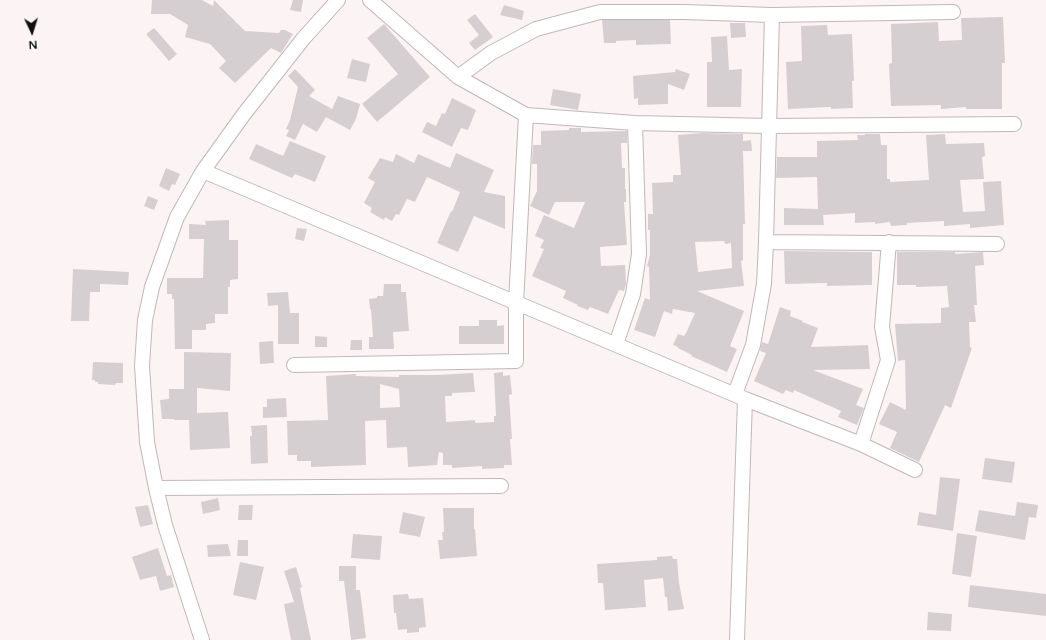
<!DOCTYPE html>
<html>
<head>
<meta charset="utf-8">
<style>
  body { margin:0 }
  #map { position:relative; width:1046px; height:640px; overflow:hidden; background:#fcf4f4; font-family:"Varela Round",sans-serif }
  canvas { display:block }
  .north { position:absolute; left:12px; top:12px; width:40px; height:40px; -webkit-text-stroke:3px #fff; paint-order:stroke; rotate:176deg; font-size:11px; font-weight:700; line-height:16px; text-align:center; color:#120f0f }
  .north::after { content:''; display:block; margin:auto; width:14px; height:18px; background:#120f0f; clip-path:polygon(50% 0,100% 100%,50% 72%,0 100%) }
</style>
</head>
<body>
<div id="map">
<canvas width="1046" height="640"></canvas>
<div class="north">N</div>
</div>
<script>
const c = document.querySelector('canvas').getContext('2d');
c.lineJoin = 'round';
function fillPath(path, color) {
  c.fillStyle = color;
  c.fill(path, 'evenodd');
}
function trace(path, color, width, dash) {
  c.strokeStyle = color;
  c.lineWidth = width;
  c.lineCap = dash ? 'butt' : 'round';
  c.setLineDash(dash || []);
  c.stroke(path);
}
fillPath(new Path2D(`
  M152,0H202L213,6L214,0L245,31L279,33L281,30H285L293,34L281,53L271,48L235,83L219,68L226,61L210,44L185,37L188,25L170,14H151Z
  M293,0H303L301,12L290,10Z
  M504,5L524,11L522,20L500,15Z
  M475,14L493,37L475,50L469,43L479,35L467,20Z
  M1003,17L1005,63H1002V109H966V107L941,109V105L891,106L889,64L892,63L891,24L938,22L939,41L962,40L961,18Z
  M602,20H670L671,44L636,45V40L616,41V43H604Z
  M730,23H745L746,37L731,38Z
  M384,24L430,77L377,122L362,104L398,74L367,38Z
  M827,25L828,35L852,34L854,81H852L853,108L831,109V107L788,109L786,62L802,61L801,26Z
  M154,28L177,54L169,61L146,34Z
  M727,36L729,70L742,69L741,107H707V62H712L711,37Z
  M352,59L370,64L366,82L347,78Z
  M295,69L315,90L309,96L332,109L338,96L360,104L356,119L350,130L326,117L317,132L303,124L295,140L286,136L289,130L286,129L290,120L298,87L288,76Z
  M676,69L690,74L684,90L668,84V104L638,105V98L634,99L633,76L675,72Z
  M553,89L581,94L578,110L550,105Z
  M452,98L476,110L468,130L461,128L452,147L422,132L427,122L436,126L442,113L445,114Z
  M569,128H581V132L627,131V143H621L622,168H625V189H626V202H624L627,245L600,247L601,266L625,265L626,284L624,291L619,290L608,314L590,307L588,310L577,306L578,305L563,298L566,291L532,276L544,249L540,248L544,240L535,236L544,215L574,228L585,202H555L549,215L530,206L537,191V164H532L533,145H541V131L569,130Z
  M702,133L743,134V141L751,140L752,151H743L745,224H743V260L741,261L744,286L697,291L744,311L730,346L737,349L727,372L691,356L692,355L678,348V347L673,345L678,334L684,336L686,333L695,313L673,309L672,314L664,311L655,337L634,330L645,298L650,300L649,267L647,266L650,255V230H648V214H653L652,183L673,182V175H681L678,135ZM724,241L725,244L731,243L732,268L698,272L695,242Z
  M865,134H880L881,145H887V179H890V182L929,180L926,135L945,134L946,144L984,143L985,156L982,157L984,179L960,180L963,212L985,211L983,182L1001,181L1004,225L970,228V224L944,226V221L907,223V225L891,226L890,222L875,224V222L855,223V213L823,215L824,225H784V208L818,209L817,177L776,178L777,157H817V141L858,140L857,135H865Z
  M290,141L326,156L315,182L295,174L292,178L249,159L256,144L283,156Z
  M456,153L494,170L484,192L505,196V229L474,216L458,252L437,243L451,211L452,212L460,192L427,177L415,202L407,199L399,215L396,214L392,221L385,217L384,220L370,212L372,208L364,203L375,182L368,178L380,158L393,162L396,154L414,163L418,154L450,168Z
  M166,168L180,174L175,185L172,184L169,191L159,186Z
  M148,196L158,200L154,210L144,206Z
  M229,220V240H238V279L230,280V287H228V314H215V323L206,324V330H192V349H175L174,299H172V294H167V278H203L204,239H189V224L206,225L205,221Z
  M297,228L307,229L304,241L295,239Z
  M784,251L872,252V285L827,286V283L785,284Z
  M897,252H955V254L983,252L984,265L975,266L977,305H974L976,322H969L970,347L972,348L951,408L945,405L919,462L890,448L897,432L879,424L890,402L906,410L905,360L898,361L895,324L941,323V308L949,307L947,286L916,287V285H897Z
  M73,269L129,272L128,285L100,284V292H90L89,321H71Z
  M384,284H401V292H406L409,331L393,332L394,349H369V337H373L371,309H370L369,299L377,298V296H383Z
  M288,292L290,313H299V344H278V305L268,306L267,293Z
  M780,307L791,311L790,316L803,321L802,322L818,328L811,347L868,345L870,369L813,370L863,389L856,405L864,408L857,425L838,417L841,411L794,390L793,393L786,390L783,394L754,381L766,353L760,351L762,342L768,344Z
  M479,320H497V326L504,325V344H459V326H479Z
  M315,336L327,337V347H315Z
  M351,340H362V350H350Z
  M273,341L274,363L260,364L259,342Z
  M184,352L231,353L230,391L197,388V413L228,412L230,448L190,450L189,420H174V419H162L160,400L169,399V389H184Z
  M93,362L123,363V383H116L115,385L98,384V382H95V380H92Z
  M503,372V376L510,375L512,394L509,395L512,439H510L512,465H504V468L482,469V466L452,468V465H443V453L439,452L437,465L408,467L407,447L387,448L386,420L365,421L366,465L311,467V461H297V455H288L287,421L328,420L326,376L356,374V376L399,377V375H436L473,373L475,392L452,393V396H445L446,422L475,420V423L494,422V416H496L494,373ZM380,384L399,389L400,407L380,408Z
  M286,398L287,417L263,418V407H267V399Z
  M267,425L268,463L251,464L250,436H252L251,426Z
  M985,458L1015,462L1012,483L982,479Z
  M940,477L960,479L953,531L917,525L919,512L936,515Z
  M218,498L220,510L203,514L201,502Z
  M1017,502L1038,505L1036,518L1029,517L1025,540L975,531L979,510L1015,516Z
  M148,505L153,524L140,527L135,507Z
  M239,505H253L252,520H238Z
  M443,508H474V529H475L477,556L440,559L438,540H443L442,532H444Z
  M403,512L425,517L420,537L399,533Z
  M957,533L977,536L971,577L952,574Z
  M353,534L382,536L380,560L351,558Z
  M238,540H248V556H237Z
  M228,544L231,556L208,557L207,545Z
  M158,548L167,576L171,575L174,587L160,591L156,576L140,580L132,557Z
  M672,556L673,559H677L679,583L684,609L668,611L667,597H665L663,578L644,580L646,607L605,610L603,583H598L597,564L657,560V557Z
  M240,562L264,567L256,600L233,595Z
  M339,566H356V590H360L366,638L351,640L344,581H339Z
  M296,567L302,587L300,588L311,640H291L284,604L294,602L284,571Z
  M970,585L1046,594V616L968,607Z
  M408,594L409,599L423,598L426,627L419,628V632L407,633V629L398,630L396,613H394L393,595Z
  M928,612L952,614L951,631L927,630Z`), '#d6cfd1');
const minor = new Path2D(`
  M370,0L458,77L526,115L635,123L769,126L1014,124
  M458,77L491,53L536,29L600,12H684L772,15L953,12
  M203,171L745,399L861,444L915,470
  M766,242L997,244
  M616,344L633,294L639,254L635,123
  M294,365L516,361V303L526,115
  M735,394L753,345L764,284L766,242L772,15
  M861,444L888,360L882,327L889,242
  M156,488L501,486
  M202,640L165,525L156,488L147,442L142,366L145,320L152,287L177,217L203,171L244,114L303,39L338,0
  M737,640L745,399`);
trace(minor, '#c0b8b8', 16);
trace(minor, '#fff', 14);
</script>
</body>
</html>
